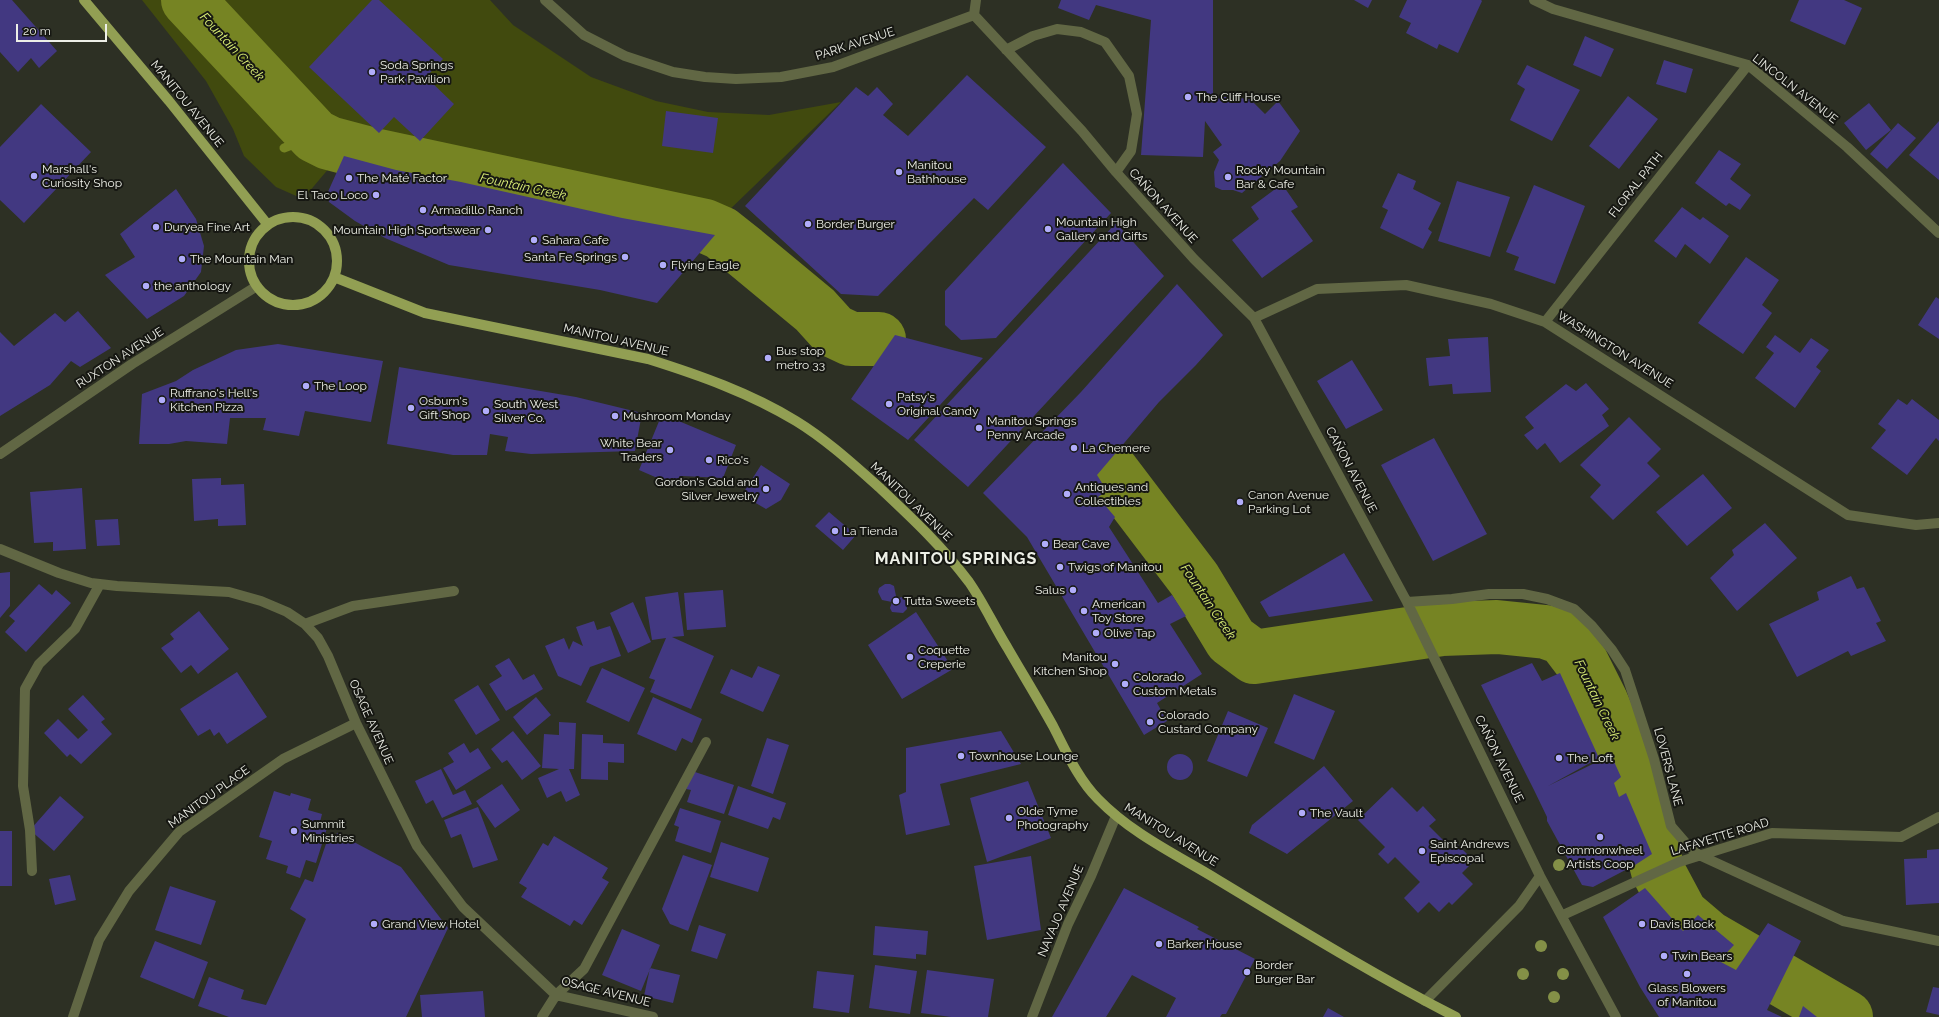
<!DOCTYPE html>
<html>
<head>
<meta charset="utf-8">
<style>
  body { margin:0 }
  #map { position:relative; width:1939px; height:1017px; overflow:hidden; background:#2d3024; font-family:Raleway,sans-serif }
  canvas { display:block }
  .scale { position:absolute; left:16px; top:24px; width:91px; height:18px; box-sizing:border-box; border:2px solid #edefe7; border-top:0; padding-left:5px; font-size:12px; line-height:14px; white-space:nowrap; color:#edefe7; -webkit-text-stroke:3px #161712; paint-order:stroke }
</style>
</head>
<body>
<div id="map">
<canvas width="1939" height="1017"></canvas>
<div class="scale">20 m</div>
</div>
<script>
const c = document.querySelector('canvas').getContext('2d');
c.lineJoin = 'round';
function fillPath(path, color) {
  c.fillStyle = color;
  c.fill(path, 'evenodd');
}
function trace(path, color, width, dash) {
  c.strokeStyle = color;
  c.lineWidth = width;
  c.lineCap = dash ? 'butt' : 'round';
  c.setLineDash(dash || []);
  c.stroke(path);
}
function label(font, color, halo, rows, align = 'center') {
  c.font = font + ' Raleway,sans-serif';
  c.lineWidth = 4;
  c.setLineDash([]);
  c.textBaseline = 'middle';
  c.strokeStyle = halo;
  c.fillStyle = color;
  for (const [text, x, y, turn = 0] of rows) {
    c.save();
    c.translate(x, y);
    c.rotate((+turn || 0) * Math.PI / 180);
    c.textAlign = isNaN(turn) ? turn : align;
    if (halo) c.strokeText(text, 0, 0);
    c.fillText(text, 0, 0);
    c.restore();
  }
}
fillPath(new Path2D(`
  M142,0H490L513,25L591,77L656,101L708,112L769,115L841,102L721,218L352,141L303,199L276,187L244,156L233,129L206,81Z`), '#414a0e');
trace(new Path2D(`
  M284,148L315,136`), '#768423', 9);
trace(new Path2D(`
  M188,0L315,136L329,143L378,156L705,226L721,233L745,252L815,310L834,331L851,339H879
  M1112,471L1194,579L1231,640L1254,657L1442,629L1497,627L1546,632L1563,638L1582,663L1601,701L1623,752L1637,789L1658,871L1681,914L1708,937L1846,1017`), '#768423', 54);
fillPath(new Path2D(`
  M0,0H12L57,51L39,68L31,58L18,72L0,52Z
  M372,0H379L443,59L426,77L454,104L420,141L394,117L379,133L309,67Z
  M1061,0H1213V96L1250,99L1265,114L1278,101L1300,131L1280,161L1242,193L1233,190H1222L1215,187L1214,172L1219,160L1213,152L1222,145L1205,121L1203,157L1141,155L1151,20L1096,5L1089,20L1058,8Z
  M1354,0H1372L1368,8Z
  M1407,0H1481L1482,1L1458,53L1439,44L1437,49L1406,33L1411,23L1399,17Z
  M1799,0H1844L1862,8L1845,45L1790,21Z
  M1585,36L1614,49L1601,77L1573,65Z
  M1664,60L1693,69L1686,93L1656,84Z
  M1527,65L1580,90L1552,141L1510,120L1525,89L1517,84Z
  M967,75L1046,147L988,210L974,198L878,296L841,294L745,206L856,87L868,96L877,87L893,104L883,115L908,136Z
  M1628,96L1658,119L1619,169L1589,146Z
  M1869,103L1891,130L1866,150L1844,123Z
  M41,104L91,152L24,223L0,200V147Z
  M666,111L718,118L713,153L662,146Z
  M1939,121V180L1909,155Z
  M1898,123L1916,138L1887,169L1870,154Z
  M1719,150L1741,164L1730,179L1751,195L1740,210L1729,203L1726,206L1695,183Z
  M344,156L396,170L461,182L622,218L715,235L657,303L600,290L449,265L385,238L355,221L329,202L327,194Z
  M1063,163L1111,213L996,338L961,340L945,325V291Z
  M1398,173L1416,181L1413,189L1441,203L1428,229L1432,232L1423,249L1380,228L1388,210L1382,207Z
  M1457,181L1510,197L1490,257L1438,241Z
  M1282,184L1298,207L1291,211L1313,241L1262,278L1232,240L1259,219L1251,207Z
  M1534,185L1585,206L1555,284L1514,270L1519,257L1506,252Z
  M176,189L196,219L204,246L201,272L184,296L147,319L105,275L135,257L120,234Z
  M1682,207L1700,220L1703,217L1729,236L1710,264L1685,244L1676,258L1654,241Z
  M1116,223L1164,276L968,487L914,440Z
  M1746,257L1779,280L1762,305L1772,313L1743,354L1698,323Z
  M1177,284L1223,335L1196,365L1159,402L1097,475L1107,491L1098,497L1115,517L1109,527L1158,603L1172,595L1186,616L1170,624L1202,674L1157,703L1167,721L1144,735L1027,537L983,493L1081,392Z
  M1936,297L1939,299V339L1918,325Z
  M78,311L111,348L80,367L71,361L50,385L0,416V332L14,346L55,313L65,322Z
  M895,335L983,358L908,440L851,399Z
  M1775,335L1800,353L1811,338L1829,350L1816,367L1821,371L1795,408L1755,378L1774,353L1766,347Z
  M1488,337L1491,392L1453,394L1452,384L1429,386L1426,358L1450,356L1448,339Z
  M278,344L383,361L371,422L305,411L299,436L263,430L266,418H230L227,444L186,441L169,444H139L142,394L176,381L193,370L236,350Z
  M1352,360L1383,410L1346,429L1317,381Z
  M399,367L576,397L642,413L635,451L531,454L505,451L508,437L490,434L487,455H453L387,444Z
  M1586,383L1609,409L1602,415L1609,426L1560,463L1545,443L1537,450L1524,435L1534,428L1525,417L1566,384L1576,391Z
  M1898,399L1907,405L1912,399L1939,420V441L1936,438L1907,475L1871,448L1886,430L1878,424Z
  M662,414L736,445L723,478L682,476L678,487L639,470Z
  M1629,417L1661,449L1647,463L1660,476L1613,520L1590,497L1601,485L1580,465Z
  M1434,438L1487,534L1433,561L1381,465Z
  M761,465L790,484L781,500L766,509L742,495Z
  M1703,474L1732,508L1687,546L1656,512Z
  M221,478V485L244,484L246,525L218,526V519L194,521L192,479Z
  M82,488L86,549L53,551V542L34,543L30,492Z
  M829,512L856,535L843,550L815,526Z
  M118,519L120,545L97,546L95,520Z
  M1765,523L1797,558L1737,611L1710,578L1734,555L1732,550Z
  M1344,553L1373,601L1269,617L1260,602Z
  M10,572V606L0,618V573Z
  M1851,576L1857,589L1864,587L1881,621L1876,623L1886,641L1851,656L1848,651L1797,677L1769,624L1819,600L1817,592Z
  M39,584L52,595L56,590L71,603L26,652L5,632L15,621L9,616Z
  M885,584H890L894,586L896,596L895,599L902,597L906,601L907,609L903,613L892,612L890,608L892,602L882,600L878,592L879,588Z
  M723,590L726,627L687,630L684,593Z
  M678,592L684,636L672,637L714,656L691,709L650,692L655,680L649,678L666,638L652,640L645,597Z
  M633,602L651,642L628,653L610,613Z
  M199,611L229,649L198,674L191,665L181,673L161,648L174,639L170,634Z
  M916,612L953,669L902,699L868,645Z
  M594,621L597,630L610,626L621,656L590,667L581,686L558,676L545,646L564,638L569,650L573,641L583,646L576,627Z
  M509,658L523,680L534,674L543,689L506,711L489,684L502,676L495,666Z
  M1532,663L1542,681L1560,673L1599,758L1548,786L1611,755L1621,777L1614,783L1619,797L1626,793L1652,854L1635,865L1593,887L1582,885L1547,821V817L1534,790L1481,685Z
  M758,666L780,675L763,712L720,693L731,669L752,678Z
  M602,668L645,688L629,722L586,702Z
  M237,672L267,717L227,744L219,732L214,736L210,729L198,736L180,709Z
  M478,685L500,720L476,735L454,700Z
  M1294,694L1335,711L1314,760L1274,743Z
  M83,695L105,719L101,722L112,734L81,764L70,754L67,757L44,733L58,719L78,739L88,730L68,709Z
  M536,697L551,715L527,735L513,717Z
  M653,697L702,719L692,743L682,738L676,751L637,734Z
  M1228,711L1268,728L1247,777L1207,761Z
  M559,722L576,723L574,769H569L580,795L566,802L561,791L547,798L538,778L559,769L542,768L544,734L559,735Z
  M513,731L541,766L522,780L507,760L502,763L491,749Z
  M1001,731L1021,764L940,784L950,825L906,835L899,795L906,792V748Z
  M582,734L603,735V743L624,744V763L608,762V780L581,779Z
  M767,738L789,745L773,794L751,786Z
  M464,743L470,753L478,748L491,768L456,790L443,768L454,762L448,753Z
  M1167 767a13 13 0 1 1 26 0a13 13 0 1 1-26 0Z
  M1324,766L1353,801L1287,854L1249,833L1252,825Z
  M441,769L453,795L465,790L472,804L442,818L433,800L426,804L415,781Z
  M692,771L734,785L724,814L687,802L691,790L686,789Z
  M1028,781L1051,838L987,862L970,798Z
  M502,784L520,810L495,828L476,801Z
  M738,786L786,803L780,820L773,817L768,829L728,815Z
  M1392,787L1417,812L1423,806L1436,820L1429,826L1451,848L1456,843L1474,861L1462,873L1473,884L1452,905L1449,902L1439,912L1429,902L1418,913L1404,898L1420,882L1395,857L1388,864L1378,854L1385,847L1358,820Z
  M274,791L290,796L291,793L311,799L308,810L322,814L320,822L328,825L316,863L306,860L300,878L286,873L288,866L266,859L272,841L259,837Z
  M60,796L84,817L54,851L30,830Z
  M478,807L498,860L473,868L461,834L451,838L444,820Z
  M680,808L721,821L711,853L675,841L679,827L674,825Z
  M0,831H12V886H0Z
  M337,833L401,867L448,928L406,1017H229L198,1006L209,977L244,990L241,999L266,1005L306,919L290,909L305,879L313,882L327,841L333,843Z
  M554,836L608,868L602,878L609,882L582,925L574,920L570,926L521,897L527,888L519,883L543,843L548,846Z
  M721,842L769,858L758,892L710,877Z
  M1939,849V903L1906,905L1904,859L1927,858V850Z
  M683,855L712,865L688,931L670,924L662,909Z
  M1031,856L1041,930L987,940L974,866Z
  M70,875L76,900L55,905L49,879Z
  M170,886L216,901L201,945L155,930Z
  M1124,888L1199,927L1197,929L1255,959L1226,1014H1222L1220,1017H1166L1176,998L1132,975L1106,1017H1052Z
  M1645,888L1683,931L1698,915L1734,945L1719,961L1736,970L1768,923L1801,941L1767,1010L1782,1017H1659L1640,987L1603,917Z
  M699,925L726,934L717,959L691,951Z
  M875,926L928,931L926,955L916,954V959L873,955Z
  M622,929L660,945L641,991L602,975Z
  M155,941L208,962L194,999L140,977Z
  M875,965L917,971L910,1014L869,1008Z
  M650,968L680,975L673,1003L644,996Z
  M927,970L994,979L988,1017H951L921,1013Z
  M817,971L854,975L849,1013L813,1008Z
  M1933,987L1939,988V1015L1926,1012Z
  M483,991L485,1017H422L420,995Z
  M1803,1006L1817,1017H1799Z
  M1328,1008L1344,1017H1323Z`), '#423881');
trace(new Path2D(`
  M545,0L584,35L625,56L673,72L705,77L736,79L781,77L833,67L974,15
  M1534,0L1553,9L1748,65L1847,147L1939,233
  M974,15L1082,131L1116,172L1194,259L1254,318L1407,602L1540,876L1616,1017
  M974,15L976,0
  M1006,50L1033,36L1057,29L1081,32L1105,42L1129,76L1137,114L1131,151L1116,172
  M1254,318L1317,289L1406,285L1491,304L1545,322L1848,515L1916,525L1939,523
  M1545,322L1748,65
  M0,454L132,364L257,286
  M0,549L59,573L91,583L117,586L229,592L261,601L287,612L305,624L318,638L328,656L356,723L417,846L463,907L556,995L653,1017
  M1407,602L1452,599L1489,594H1523L1547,599L1574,609L1592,626L1612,650L1625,670L1654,759L1671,826L1690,848L1699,855L1843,921L1939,941
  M305,624L353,606L454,591
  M32,871L30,830L23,786L25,689L39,664L75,629L100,584
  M1563,915L1679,862L1772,833L1901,837L1939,817
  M1425,1001L1519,906L1540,876
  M73,1017L99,940L129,891L179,832L283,759L356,723
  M542,1017L556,995L584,969L706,742
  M1032,1017L1068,924L1091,876L1116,816`), '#616744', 10);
trace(new Path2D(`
  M84,0L169,101L268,225
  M249 261a44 44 0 1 1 88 0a44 44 0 1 1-88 0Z
  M334,277L425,313L648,359C699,375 750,393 796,421C827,440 854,465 880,488C912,518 943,547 969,582C983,602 994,626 1007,647C1022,673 1038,699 1053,726C1066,751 1078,779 1098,799C1132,834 1177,855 1218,880C1296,927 1374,975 1456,1017`), '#929f53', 10);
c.fillStyle = '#849047';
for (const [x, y] of [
  [1559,865],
  [1541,946],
  [1523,974],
  [1563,974],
  [1554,997]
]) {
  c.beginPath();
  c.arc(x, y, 6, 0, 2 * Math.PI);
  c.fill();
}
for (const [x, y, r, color] of [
  [372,72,4,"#b1adfa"],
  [1188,97,4,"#b1adfa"],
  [899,172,4,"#b1adfa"],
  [34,176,4,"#b1adfa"],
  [1228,177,4,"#b1adfa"],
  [349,178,4,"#b1adfa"],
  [376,195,4,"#b1adfa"],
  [423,210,4,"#b1adfa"],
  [808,224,4,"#b1adfa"],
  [156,227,4,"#b1adfa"],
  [1048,229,4,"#b1adfa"],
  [488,230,4,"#b1adfa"],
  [534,240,4,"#b1adfa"],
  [625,257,4,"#b1adfa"],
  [182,259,4,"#b1adfa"],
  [663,265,4,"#b1adfa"],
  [146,286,4,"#b1adfa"],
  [768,358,4,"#b1adfa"],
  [306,386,4,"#b1adfa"],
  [162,400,4,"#b1adfa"],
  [889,404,4,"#b1adfa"],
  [411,408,4,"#b1adfa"],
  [486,411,4,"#b1adfa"],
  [615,416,4,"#b1adfa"],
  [979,428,4,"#b1adfa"],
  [1074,448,4,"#b1adfa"],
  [670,450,4,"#b1adfa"],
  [709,460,4,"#b1adfa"],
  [766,489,4,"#b1adfa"],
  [1067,494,4,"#b1adfa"],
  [1240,502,4,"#b1adfa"],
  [835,531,4,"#b1adfa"],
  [1045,544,4,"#b1adfa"],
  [1060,567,4,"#b1adfa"],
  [1073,590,4,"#b1adfa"],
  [896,601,4,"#b1adfa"],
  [1084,611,4,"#b1adfa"],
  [1096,633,4,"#b1adfa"],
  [910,657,4,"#b1adfa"],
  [1115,664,4,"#b1adfa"],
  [1125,684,4,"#b1adfa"],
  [1150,722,4,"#b1adfa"],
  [961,756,4,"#b1adfa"],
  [1559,758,4,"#b1adfa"],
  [1302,813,4,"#b1adfa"],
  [1009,818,4,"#b1adfa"],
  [294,831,4,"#b1adfa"],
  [1600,837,4,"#b1adfa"],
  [1422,851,4,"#b1adfa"],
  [374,924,4,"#b1adfa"],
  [1642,924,4,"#b1adfa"],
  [1159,944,4,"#b1adfa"],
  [1664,956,4,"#b1adfa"],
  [1247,972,4,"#b1adfa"],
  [1687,974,4,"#b1adfa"]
]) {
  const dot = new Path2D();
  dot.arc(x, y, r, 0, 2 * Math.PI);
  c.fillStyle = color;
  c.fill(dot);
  trace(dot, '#161712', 1.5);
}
label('12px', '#edefe7', '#161712', [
  ["PARK AVENUE",855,44,-18],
  ["LINCOLN AVENUE",1795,89,38],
  ["MANITOU AVENUE",187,104,51],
  ["FLORAL PATH",1636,185,-52],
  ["CAÑON AVENUE",1163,206,48],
  ["MANITOU AVENUE",616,340,13],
  ["WASHINGTON AVENUE",1615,350,32],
  ["RUXTON AVENUE",120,358,-33],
  ["CAÑON AVENUE",1351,470,62],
  ["MANITOU AVENUE",911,502,44],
  ["OSAGE AVENUE",371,722,66],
  ["CAÑON AVENUE",1499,759,64],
  ["LOVERS LANE",1668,767,75],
  ["MANITOU PLACE",209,797,-36],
  ["MANITOU AVENUE",1171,835,32],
  ["LAFAYETTE ROAD",1720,837,-17],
  ["NAVAJO AVENUE",1061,911,-67],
  ["OSAGE AVENUE",606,992,14]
]);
label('12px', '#edefe7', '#161712', [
  ["Soda Springs",380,65],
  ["Park Pavilion",380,79],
  ["The Cliff House",1196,97],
  ["Manitou",907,165],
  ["Bathhouse",907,179],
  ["Marshall's",42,169],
  ["Curiosity Shop",42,183],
  ["Rocky Mountain",1236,170],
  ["Bar & Cafe",1236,184],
  ["The Maté Factor",357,178],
  ["El Taco Loco",368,195,"right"],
  ["Armadillo Ranch",431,210],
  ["Mountain High",1056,222],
  ["Gallery and Gifts",1056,236],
  ["Border Burger",816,224],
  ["Duryea Fine Art",164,227],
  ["Mountain High Sportswear",480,230,"right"],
  ["Sahara Cafe",542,240],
  ["Santa Fe Springs",617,257,"right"],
  ["The Mountain Man",190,259],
  ["Flying Eagle",671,265],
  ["the anthology",154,286],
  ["Bus stop",776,351],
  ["metro 33",776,365],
  ["The Loop",314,386],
  ["Ruffrano's Hell's",170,393],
  ["Kitchen Pizza",170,407],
  ["Patsy's",897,397],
  ["Original Candy",897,411],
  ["Osburn's",419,401],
  ["Gift Shop",419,415],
  ["South West",494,404],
  ["Silver Co.",494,418],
  ["Mushroom Monday",623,416],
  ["Manitou Springs",987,421],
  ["Penny Arcade",987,435],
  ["White Bear",662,443,"right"],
  ["Traders",662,457,"right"],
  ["La Chemere",1082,448],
  ["Rico's",717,460],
  ["Gordon's Gold and",758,482,"right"],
  ["Silver Jewelry",758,496,"right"],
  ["Antiques and",1075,487],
  ["Collectibles",1075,501],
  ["Canon Avenue",1248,495],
  ["Parking Lot",1248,509],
  ["La Tienda",843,531],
  ["Bear Cave",1053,544],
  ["Twigs of Manitou",1068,567],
  ["Salus",1065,590,"right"],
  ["Tutta Sweets",904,601],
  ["American",1092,604],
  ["Toy Store",1092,618],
  ["Olive Tap",1104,633],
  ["Coquette",918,650],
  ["Creperie",918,664],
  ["Manitou",1107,657,"right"],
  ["Kitchen Shop",1107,671,"right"],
  ["Colorado",1133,677],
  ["Custom Metals",1133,691],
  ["Colorado",1158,715],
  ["Custard Company",1158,729],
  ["Townhouse Lounge",969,756],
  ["The Loft",1567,758],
  ["Olde Tyme",1017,811],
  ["Photography",1017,825],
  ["The Vault",1310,813],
  ["Summit",302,824],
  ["Ministries",302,838],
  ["Saint Andrews",1430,844],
  ["Episcopal",1430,858],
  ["Commonwheel",1600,850,"center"],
  ["Artists Coop",1600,864,"center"],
  ["Grand View Hotel",382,924],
  ["Davis Block",1650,924],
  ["Barker House",1167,944],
  ["Twin Bears",1672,956],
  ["Border",1255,965],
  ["Burger Bar",1255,979],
  ["Glass Blowers",1687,988,"center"],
  ["of Manitou",1687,1002,"center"]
], 'left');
label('italic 13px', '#ddf177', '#161712', [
  ["Fountain Creek",232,47,47],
  ["Fountain Creek",523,187,12],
  ["Fountain Creek",1208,602,56],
  ["Fountain Creek",1597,700,64]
]);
c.letterSpacing = '1px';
label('bold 16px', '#edefe7', '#161712', [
  ["MANITOU SPRINGS",956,559]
]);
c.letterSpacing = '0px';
</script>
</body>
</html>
